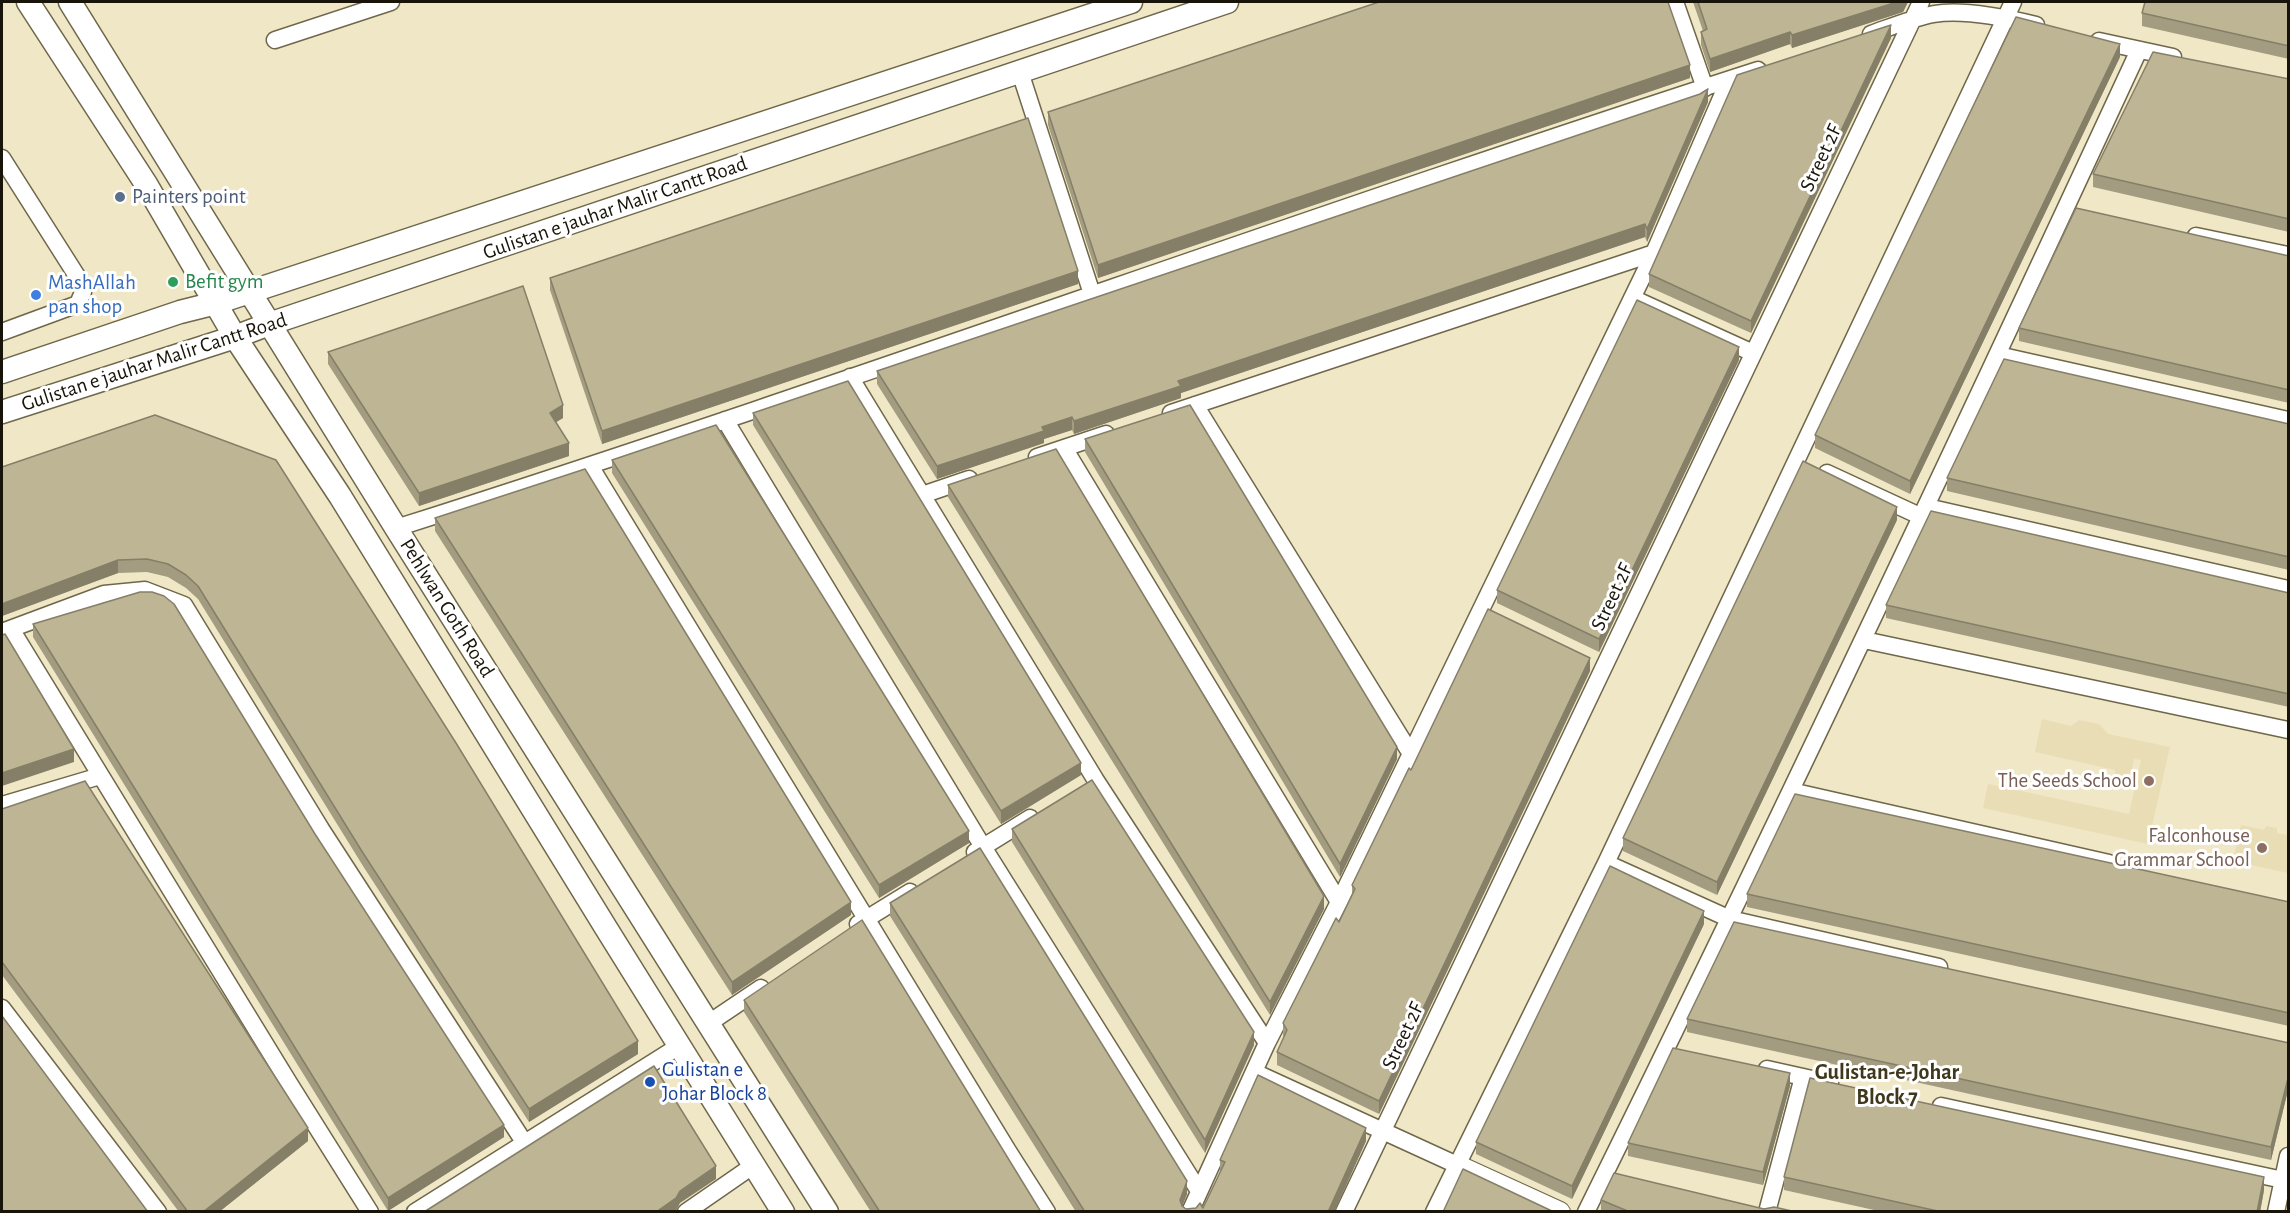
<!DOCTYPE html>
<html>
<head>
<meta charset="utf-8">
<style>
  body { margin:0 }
  #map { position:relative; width:2290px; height:1213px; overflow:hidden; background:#f0e7c6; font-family:"Alegreya Sans",sans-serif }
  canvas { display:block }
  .frame { position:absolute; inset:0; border:3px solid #181409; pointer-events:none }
</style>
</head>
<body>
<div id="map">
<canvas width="2290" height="1213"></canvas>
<div class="frame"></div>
</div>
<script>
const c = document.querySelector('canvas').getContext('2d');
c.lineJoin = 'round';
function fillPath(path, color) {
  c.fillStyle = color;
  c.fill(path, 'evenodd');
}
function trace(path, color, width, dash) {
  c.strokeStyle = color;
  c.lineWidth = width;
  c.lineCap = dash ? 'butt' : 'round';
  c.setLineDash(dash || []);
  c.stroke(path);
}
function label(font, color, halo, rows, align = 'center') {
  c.font = font + ' "Alegreya Sans",sans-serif';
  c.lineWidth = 6;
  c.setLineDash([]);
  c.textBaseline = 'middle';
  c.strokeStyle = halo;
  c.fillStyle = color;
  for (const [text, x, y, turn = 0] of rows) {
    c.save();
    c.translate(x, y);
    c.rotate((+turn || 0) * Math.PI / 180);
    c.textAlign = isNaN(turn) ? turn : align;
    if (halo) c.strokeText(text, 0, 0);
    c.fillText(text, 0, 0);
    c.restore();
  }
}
fillPath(new Path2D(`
  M2042,719L2071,726L2079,720L2099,724L2108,734L2170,747L2148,844L1983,808L1988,784L2129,814L2141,760L2134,759L2130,779L2115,775V770L2035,752Z
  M2241,825L2264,830L2266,826L2277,828V833L2288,835V873L2233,861Z`), '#e9ddb5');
const minor = new Path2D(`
  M1675,2L1705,88
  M1871,34C1891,27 1912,18 1934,14C1962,9 2007,18 2036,25
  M275,40L391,2
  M2099,41L2173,57
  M1020,72L1092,294
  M2,158L82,284L83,292L78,304L2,332
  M2196,236L2288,255
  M1632,298L1753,353
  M1998,355L2288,420
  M850,377L1095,779L1267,1043
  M1195,405L1411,754
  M1171,413L1654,253
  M725,420L983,847L1199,1191
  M1064,448L1339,902
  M1037,457L1106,434
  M590,466L1008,1151L1047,1212
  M1827,473L1922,517
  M922,495L969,479
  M1927,507L2288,589
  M396,528C853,383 1302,217 1758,70
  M11,629L289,1083L370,1212
  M2,632L104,594L145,590L184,605L321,829L524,1142
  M1864,640L2288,730
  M1791,791L2109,863
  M2,805L100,776
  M975,852L1030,818
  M1606,863L1730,919L1939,967
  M858,924L910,892
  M2,1008L158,1212
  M709,1023L761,988
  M1767,1069L1830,1083
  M1254,1072L1457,1165
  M1941,1106L2283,1180
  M415,1212L679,1046
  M686,1212L754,1165
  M1190,1212L1267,1043L1339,902L1654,253L1729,80
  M1344,1212L1921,2
  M1434,1212L1606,863L2013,2
  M1586,1212C1776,827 1959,439 2139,50
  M1767,1212L1803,1077
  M2276,1212L2288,1156`);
const tertiary = new Path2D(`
  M1457,1165L1560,1212`);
const secondary = new Path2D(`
  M28,2L146,184L235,337L340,496L606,928L783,1212
  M70,2L396,528L827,1212
  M2,372L180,312L216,303L1131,2
  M2,412L235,337L269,324L1227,2`);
trace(minor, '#6f674a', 19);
trace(tertiary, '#6f674a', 22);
trace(secondary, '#6f674a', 25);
trace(minor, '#fff', 16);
trace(tertiary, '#fff', 20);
trace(secondary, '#fff', 22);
fillPath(new Path2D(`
  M1693,2H1908L1903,12L1792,48L1790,44L1710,72L1701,45V32L1703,31Z
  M2289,2V59L2142,26V13Z
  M1891,38L1751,333L1649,287V274Z
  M2120,57L1910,494L1815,448V435Z
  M1690,78L1098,278L1048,125V112Z
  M2289,79V232L2093,187V174Z
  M1708,102L1647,242L1645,237L1181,393V398L1074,434L1072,430L1044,439V443L937,479L877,384V371Z
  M2289,256V403L2019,341V328Z
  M550,278L1078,284L602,444L550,290Z
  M328,352L563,418L556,422L569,456L419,506L328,364Z
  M1739,360L1599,652L1497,603V590Z
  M753,413L1081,775L1001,824L753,425Z
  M155,415L638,1054L529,1122L363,866L198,599L186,588L168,577L147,572L118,573L2,616V467Z
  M2289,424V570L1947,491V478Z
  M1085,439L1397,759L1340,877L1085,452Z
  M612,460L969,843L879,898L612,473Z
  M948,485L1324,909L1270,1015L948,497Z
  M435,518L851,915L732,995L435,531Z
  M1897,520L1717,895L1623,851V838Z
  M2289,593V707L1886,618V605Z
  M33,624L315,834L504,1137L388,1211L33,637Z
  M1590,671L1379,1114L1277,1065V1052L1284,1037L1283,1035V1023L1339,922L1352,894V885L1411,770Z
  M2,809L308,1141L219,1212H179L2,975Z
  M1012,829L1254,1045L1205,1153L1012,842Z
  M1747,894L2289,902V1026L1747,907Z
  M890,903L1187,1194L1182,1206L1186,1209L1203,1208L1220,1173V1160L1366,1141L1334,1212H1076L890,916Z
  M1704,924L1572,1199L1476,1154V1142Z
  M744,1000L1041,1212H871L744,1012Z
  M1687,1019L2289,1043V1086L2271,1160L1687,1032Z
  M1790,1086L1763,1185L1628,1156V1143Z
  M1784,1177L2264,1190L2260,1212H1883L1784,1190Z
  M1601,1200L1764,1209L1796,1212H1601Z`), '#a39c80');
fillPath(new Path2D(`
  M1897,2H1908L1903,12L1792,48V35Z
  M1891,25V38L1751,333V321Z
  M1790,32V44L1710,72V59Z
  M2120,44V57L1910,494V481Z
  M1690,65V78L1098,278V265Z
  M1708,89V102L1647,242V229Z
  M1645,224V237L1181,393V398L1074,434V421L1178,381Z
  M1078,271V284L602,444V431Z
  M1739,347V360L1599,652V639Z
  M563,405V418L550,426V413Z
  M1072,417V430L1044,439V443L937,479V466L1042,427Z
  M569,443V456L419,506V493Z
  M1897,507V520L1717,895V882Z
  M118,560V573L2,616V604Z
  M1590,658V671L1379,1114V1101Z
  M1397,747V759L1340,877V864Z
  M74,749V762L2,786V773Z
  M1081,763V775L1001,824V811Z
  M969,831V843L879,898V885Z
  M1324,896V909L1270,1015V1002Z
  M851,902V915L732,995V982Z
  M1704,911V924L1572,1199V1186Z
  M1254,1032V1045L1205,1153V1140Z
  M638,1041V1054L529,1122V1109Z
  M1790,1073V1086L1763,1185V1172Z
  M2289,1074V1086L2271,1160V1147Z
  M504,1125V1137L388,1211V1198Z
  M308,1128V1141L219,1212H203Z
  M1366,1128V1141L1334,1212H1328Z
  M716,1166V1179L680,1203L676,1211L656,1212L680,1191Z
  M2264,1177V1190L2260,1212H2257Z
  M1187,1181V1194L1180,1212V1200Z`), '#857f68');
const building = new Path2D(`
  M1379,2H1668L1690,65L1098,265L1048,112Z
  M1698,2H1897L1792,35L1790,32L1710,59L1701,32L1707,29Z
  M2145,2H2289V46L2142,13Z
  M2016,17L2120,44L1910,481L1815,435Z
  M1891,25L1751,321L1649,274L1737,75Z
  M2153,52L2289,79V219L2093,174Z
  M1708,89L1647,229L1645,224L1178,381L1181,386L1074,421L1072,417L1042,427L1044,431L937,466L877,371L1700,94Z
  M1028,118L1078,271L602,431L550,278Z
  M2076,208L2289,256V390L2019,328Z
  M523,286L563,405L550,413L569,443L419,493L328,352Z
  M1637,300L1739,347L1599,639L1497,590Z
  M2004,359L2289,424V557L1947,478Z
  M848,381L1081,763L1001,811L753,413Z
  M1190,405L1397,747L1340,864L1085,439Z
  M155,415L276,460L456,743L638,1041L529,1109L363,853L198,586L186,575L168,564L147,559L118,560L2,604V467Z
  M716,425L969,831L879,885L612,460Z
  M1056,449L1324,896L1270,1002L948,485Z
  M1803,461L1897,507L1717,882L1623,838Z
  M585,469L851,902L732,982L435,518Z
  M1931,511L2289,593V694L1886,605Z
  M140,592H152L164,596L174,604L315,834L504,1125L388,1198L33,624Z
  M1488,609L1590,658L1379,1101L1277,1052L1287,1030L1283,1023L1336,918L1339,922L1355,889L1352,885L1409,768L1411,770Z
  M5,634L74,749L2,773V635Z
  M1092,780L1254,1032L1205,1140L1012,829Z
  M85,781L308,1128L203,1212H188L2,962V809Z
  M1795,794L2289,902V1013L1747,894Z
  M980,848L1187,1181L1180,1200L1182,1206L1186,1209L1196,1208L1200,1203L1203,1208L1225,1162L1220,1160L1258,1075L1366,1128L1328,1212H1085L890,903Z
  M1610,866L1704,911L1572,1186L1476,1142Z
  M862,920L1041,1212H880L744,1000Z
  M1734,922L2289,1043V1074L2271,1147L1687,1019Z
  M2,1016L148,1212H2Z
  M1673,1048L1790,1073L1763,1172L1628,1143Z
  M654,1066L716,1166L680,1191L676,1198L656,1212H424Z
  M1810,1078L2264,1177L2257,1212H1942L1784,1177Z
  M1463,1169L1554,1212H1443Z
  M1614,1173L1764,1209L1774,1207L1796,1212H1630L1601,1200Z`);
fillPath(building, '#beb595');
trace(building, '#857f68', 1.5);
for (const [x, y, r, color] of [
  [120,197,6,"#5c6f8a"],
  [173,282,6,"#2e9e5b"],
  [36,295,6,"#3f7fe0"],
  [2149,781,6,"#8d6e63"],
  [2262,848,6,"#8d6e63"],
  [650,1082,6,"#1a4fb4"]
]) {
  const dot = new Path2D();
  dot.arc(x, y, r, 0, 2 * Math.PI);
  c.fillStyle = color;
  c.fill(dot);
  trace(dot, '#fff', 2);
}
label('21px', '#181409', '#fff', [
  ["Street 2F",1821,158,-65],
  ["Gulistan e jauhar Malir Cantt Road",615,208,-19],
  ["Gulistan e jauhar Malir Cantt Road",154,362,-18],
  ["Street 2F",1612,597,-65],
  ["Pehlwan Goth Road",447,608,58],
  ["Street 2F",1403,1036,-65]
]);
label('21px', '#4e5e75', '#fff', [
  ["Painters point",132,197]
], 'left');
label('21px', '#27864d', '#fff', [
  ["Befit gym",185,282]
], 'left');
label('21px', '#366cbe', '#fff', [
  ["MashAllah",48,283],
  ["pan shop",48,307]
], 'left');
label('21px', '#785e54', '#fff', [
  ["The Seeds School",2137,781],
  ["Falconhouse",2250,836],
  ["Grammar School",2250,860]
], 'right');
label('21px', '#164399', '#fff', [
  ["Gulistan e",662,1070],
  ["Johar Block 8",662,1094]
], 'left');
label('bold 22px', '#40381c', '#fff', [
  ["Gulistan-e-Johar",1887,1072],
  ["Block 7",1887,1097]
]);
</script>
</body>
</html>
